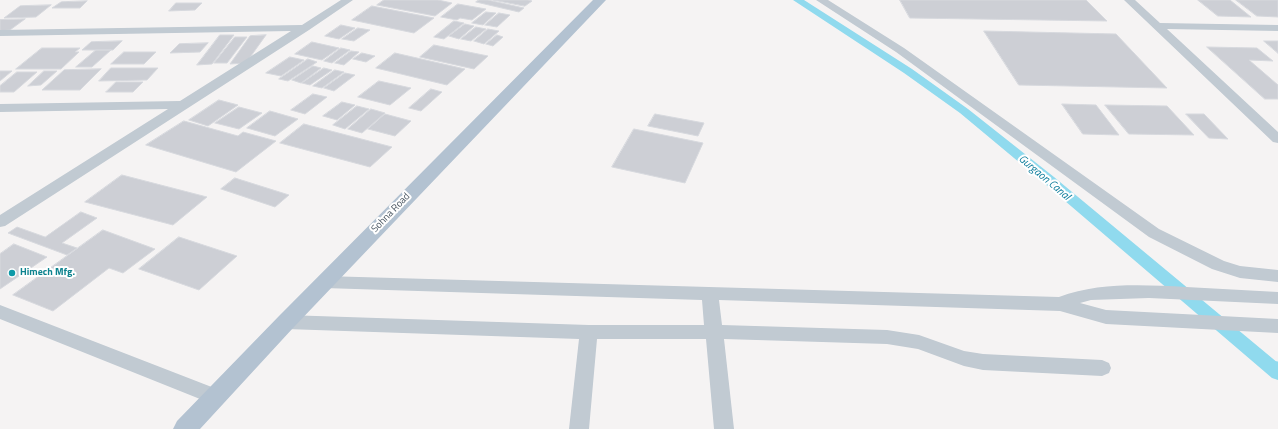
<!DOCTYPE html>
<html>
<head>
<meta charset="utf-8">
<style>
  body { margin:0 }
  canvas { display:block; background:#f5f3f3 }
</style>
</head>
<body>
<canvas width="1278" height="429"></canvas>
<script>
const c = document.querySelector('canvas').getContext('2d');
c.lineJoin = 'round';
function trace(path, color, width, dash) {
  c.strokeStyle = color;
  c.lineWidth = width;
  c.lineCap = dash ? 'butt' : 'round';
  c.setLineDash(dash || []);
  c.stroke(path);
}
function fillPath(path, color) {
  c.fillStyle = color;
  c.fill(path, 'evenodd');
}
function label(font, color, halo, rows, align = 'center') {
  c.font = font + ' "Titillium Web",sans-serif';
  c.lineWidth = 4;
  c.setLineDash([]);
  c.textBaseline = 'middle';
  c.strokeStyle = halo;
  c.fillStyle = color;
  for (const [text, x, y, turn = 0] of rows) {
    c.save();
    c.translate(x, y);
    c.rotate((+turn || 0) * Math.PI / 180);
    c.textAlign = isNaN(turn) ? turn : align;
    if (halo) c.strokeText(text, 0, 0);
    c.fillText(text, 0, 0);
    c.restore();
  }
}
trace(new Path2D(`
  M1266,363L1278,364`), '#90daee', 5);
fillPath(new Path2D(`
  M793,0H804L912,69L968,109L1054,177L1278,363V380L1272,378L1044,183L960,113L904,73Z`), '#90daee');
const building = new Path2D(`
  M384,0H438L452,3L435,16L377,5Z
  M479,0H488L524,8L519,12L476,2Z
  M493,0H528L532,1L525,6Z
  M900,0H1086L1107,21L910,18Z
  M1198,0H1230L1251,17L1218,16Z
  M1236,0H1278V17L1257,16Z
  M87,1L80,8H52L61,2Z
  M176,3H202L195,10L169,11Z
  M458,4L486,9L472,20L460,18L457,20L441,17Z
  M51,5L36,17L4,18L20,6Z
  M372,6L434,18L414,33L352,20Z
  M486,12L496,13L483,25L472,23Z
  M499,13L510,15L497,27L485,25Z
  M25,19L10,30L0,31V20Z
  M454,21L464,23L444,39L434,37Z
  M465,24L474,26L459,39L449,36Z
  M341,25L355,28L339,39L325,36Z
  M476,27L486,29L471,41L461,39Z
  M358,28L370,30L354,41L342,39Z
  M488,29L499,31L484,44L474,41Z
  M984,31L1116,34L1167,88L1019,85Z
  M220,35H234L212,64L197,65Z
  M266,35L246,63L230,64L250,36Z
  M497,35L503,37L493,46L486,44Z
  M235,37H247L227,63H214Z
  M122,41L113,50H82L91,42Z
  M1264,41H1278V53Z
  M312,42L339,48L322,60L295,54Z
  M208,43L200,52L170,53L179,44Z
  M434,45L488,56L474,69L420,57Z
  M1207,47L1257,48L1273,61L1249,60L1278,85V99H1265Z
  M42,48H80L75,52H79L61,69H16Z
  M341,48L350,50L332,63L324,61Z
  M96,50H111L92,67H76Z
  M351,51L359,52L344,65L335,63Z
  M124,52H156L144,64H111Z
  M362,53L375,56L366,62L353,59Z
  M395,53L465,69L447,85L376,68Z
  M290,57L304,60L281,76L266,73Z
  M308,59L317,62L288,81L279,79Z
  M313,66L321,68L301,83L292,80Z
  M111,68H158L147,80L99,81Z
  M324,68L332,70L310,85L302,83Z
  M101,69L80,90H42L64,70Z
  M335,70L344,72L322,88L313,86Z
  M0,71H12L0,81Z
  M44,71H57L41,85L28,86Z
  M17,72H37L14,92H0V86Z
  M345,73L355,75L334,91L324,88Z
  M379,81L411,88L390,105L358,97Z
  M116,82H143L133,92H106Z
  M431,89L442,92L421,111L409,108Z
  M313,94L327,97L305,114L291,110Z
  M219,100L238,105L208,126L189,120Z
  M342,102L355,105L337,120L323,116Z
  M1062,104L1096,105L1119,135L1083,134Z
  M1105,105L1167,106L1194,135L1129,134Z
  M357,106L369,109L345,129L333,125Z
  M239,107L262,113L239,129L215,123Z
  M371,109L385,113L362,133L348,129Z
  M270,111L298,119L275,136L247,128Z
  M385,114L411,121L395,136L368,129Z
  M655,114L704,123L698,136L648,126Z
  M1186,114H1204L1228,139L1209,138Z
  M184,121L238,136L243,132L276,141L236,172L146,145Z
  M304,124L392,147L370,167L280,143Z
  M634,129L703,143L685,183L612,167Z
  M122,175L207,197L173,225L85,202Z
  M235,178L289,195L275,207L221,189Z
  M81,212L97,218L62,243L77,248L67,255L8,233L17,227L45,237Z
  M103,230L155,249L123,273L109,268L53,311L13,295Z
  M179,237L237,256L199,290L139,269Z
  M14,244L47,257L0,289V254Z`);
fillPath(building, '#cdcfd5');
trace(building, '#d7d9de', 1);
fillPath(new Path2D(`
  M341,0H353L309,30L5,226L0,227V215L168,109L0,112V104L180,101L291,31L0,36V30L302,25Z
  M816,0H828L904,48L1159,229L1224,261L1240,266L1278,270V282L1240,278L1212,269L1149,237L896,52Z
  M1124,0H1135L1160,23L1278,25V31L1167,29L1278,132V143L1273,142Z
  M324,276L1059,297C1099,282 1144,285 1186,287C1217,289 1247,290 1278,292V304L1149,298L1091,300L1080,303L1106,310L1278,319V333L1106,324L1060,311L719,300L722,325L887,330L919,335L964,351L983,354L1102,360L1109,363L1111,368L1109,373L1102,376L983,370L964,366L918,349L887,344L724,339L734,429H714L706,339H597L589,429H569L579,339L286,329L280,327L277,322L280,317L286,315L589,325H704L702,300L324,288L318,286L316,282L318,278Z
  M0,305L222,391L225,397L222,403L215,405L0,319Z`), '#c1cad2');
fillPath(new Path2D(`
  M593,0H606L293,328L200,429H173L177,421L279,316Z`), '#b3c2d1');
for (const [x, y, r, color] of [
  [12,273,4,"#0f9aa8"]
]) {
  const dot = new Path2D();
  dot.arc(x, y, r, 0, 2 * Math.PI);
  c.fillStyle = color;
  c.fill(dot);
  trace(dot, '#fff', 1.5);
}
label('10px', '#4a5661', '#fff', [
  ["Sohna Road",391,213,-46]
]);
label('bold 10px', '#0d838f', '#fff', [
  ["Himech Mfg.",20,273]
], 'left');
label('italic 11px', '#0c7c9b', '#fff', [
  ["Gurgaon Canal",1044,178,40]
]);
</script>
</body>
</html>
